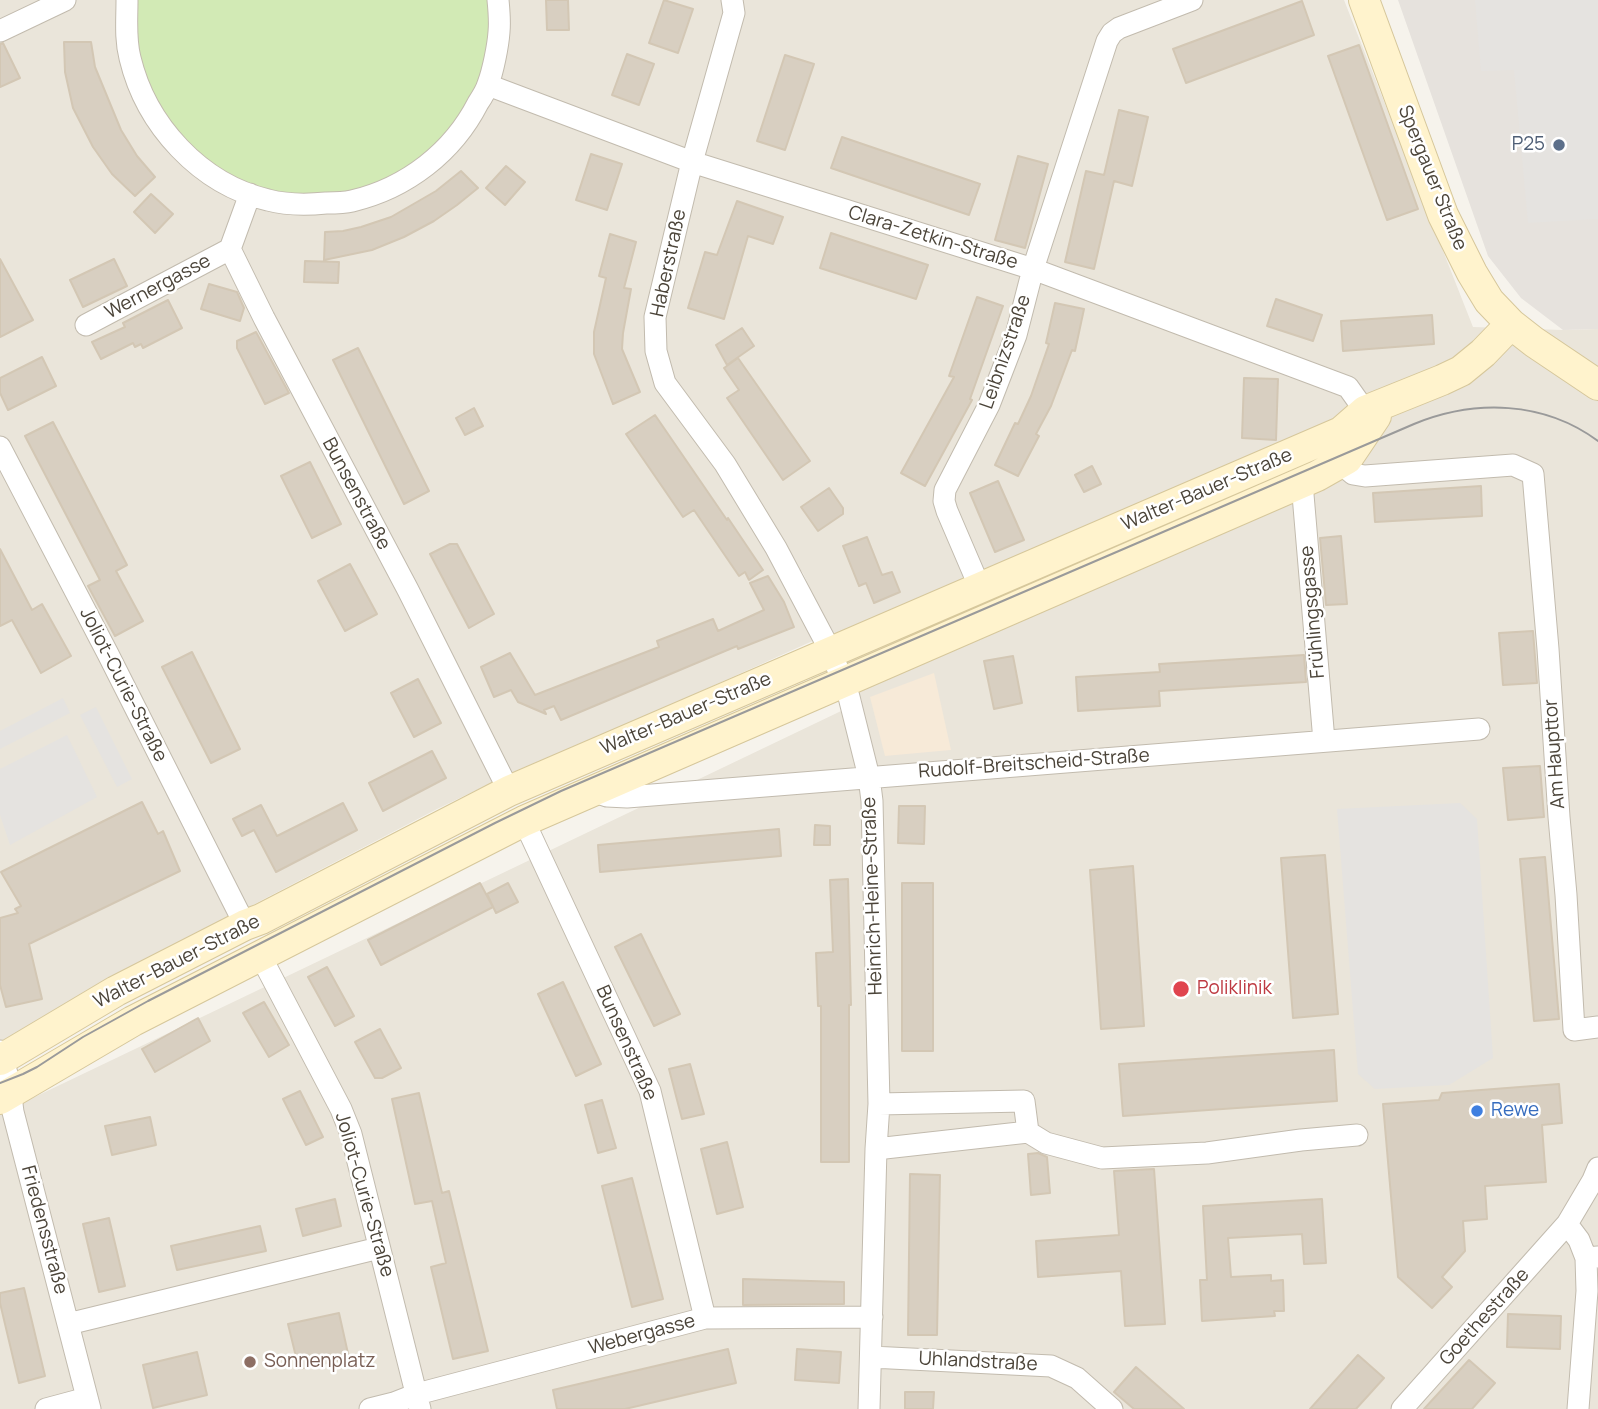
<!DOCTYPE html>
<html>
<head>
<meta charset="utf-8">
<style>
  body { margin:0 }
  canvas { display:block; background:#f6f3ec }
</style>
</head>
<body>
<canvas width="1598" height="1409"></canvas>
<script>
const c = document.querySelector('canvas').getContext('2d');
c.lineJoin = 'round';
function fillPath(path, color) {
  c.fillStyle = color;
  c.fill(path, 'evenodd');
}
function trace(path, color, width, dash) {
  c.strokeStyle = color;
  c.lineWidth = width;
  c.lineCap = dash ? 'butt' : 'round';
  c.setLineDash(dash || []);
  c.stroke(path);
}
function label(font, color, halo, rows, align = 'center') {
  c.font = font + ' Manrope,sans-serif';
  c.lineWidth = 5;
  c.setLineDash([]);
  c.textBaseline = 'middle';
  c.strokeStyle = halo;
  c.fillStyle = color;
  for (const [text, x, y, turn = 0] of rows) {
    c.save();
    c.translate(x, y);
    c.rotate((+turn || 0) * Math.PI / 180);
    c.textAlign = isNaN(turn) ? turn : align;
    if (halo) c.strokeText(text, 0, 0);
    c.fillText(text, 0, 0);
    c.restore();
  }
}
fillPath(new Path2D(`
  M0,0H1344L1473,327L1563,330L1598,329V1409H0V1110L18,1105L862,701L803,573L748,516L817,639L619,728L520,769L437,809L264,899L119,977L0,1044Z`), '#eae5da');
fillPath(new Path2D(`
  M934,673L951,750L885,756L870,697Z`), '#f7ead8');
fillPath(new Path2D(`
  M1398,0H1598V329L1563,330L1521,298L1488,256Z`), '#e6e2dd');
fillPath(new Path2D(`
  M128,0H498L489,78L444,151L350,202L236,189L147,105Z`), '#d2eab5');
fillPath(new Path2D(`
  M1475,0H1598V219L1528,223L1514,70L1481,71Z
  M63,698L70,713L0,749V731Z
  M96,707L132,779L117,787L80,715Z
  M67,735L97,797L10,845L0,815V769Z
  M1460,803L1477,819L1493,1058L1449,1085L1375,1089L1358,1074L1337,809Z`), '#e5e3e0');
const building = new Path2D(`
  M546,0H568L569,30H547Z
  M664,0L693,9L678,53L649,43Z
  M1302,1L1314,35L1186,83L1173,49Z
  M64,42H91L95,67L121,130L137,156L155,177L135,196L112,174L93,147L73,108L65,72Z
  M3,43L20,78L0,87V44Z
  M1359,45L1418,209L1387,220L1328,56Z
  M627,54L654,64L639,105L612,95Z
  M785,55L814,64L785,150L757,141Z
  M1119,110L1148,117L1132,186L1114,181L1094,269L1065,262L1086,171L1104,175Z
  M842,137L980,184L969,215L831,168Z
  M591,154L622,164L607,210L576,200Z
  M1018,156L1048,164L1025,248L995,240Z
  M506,166L525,182L505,205L486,188Z
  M461,171L478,188L457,205L434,221L404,237L372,250L324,260L325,232L343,231L361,227L391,217L436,191Z
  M151,194L173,214L155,233L134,212Z
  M737,201L783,217L773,244L748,236L724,319L688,308L705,252L717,255Z
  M831,233L928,265L916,299L820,268Z
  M610,234L636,242L624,288L631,289L623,333L622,349L640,392L613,404L594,354V332L606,278L599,276Z
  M0,259L33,320L0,337Z
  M114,259L127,286L83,307L70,280Z
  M305,261L339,262L338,283L304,282Z
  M209,284L237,292L244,308L240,321L201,309Z
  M977,297L1003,306L970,399L972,400L925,486L901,473L954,377L949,376Z
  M1276,299L1322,315L1313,341L1267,326Z
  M168,300L182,328L143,348L141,344L135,347L133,343L101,359L92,342L125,327L123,323Z
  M1055,303L1084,309L1075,351L1072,350L1051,406L1036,434L1039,436L1018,476L995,465L1015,423L1018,424L1031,396L1049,344L1046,343Z
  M1432,315L1434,344L1343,351L1341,321Z
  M742,328L754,346L727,365L716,345Z
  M256,332L289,393L265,404L237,348V341Z
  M358,348L429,491L404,504L333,360Z
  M42,357L56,386L8,410L0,393V378Z
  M738,358L810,461L783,480L727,398L739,390L724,368Z
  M1244,378L1278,379L1276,440L1242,438Z
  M474,408L483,426L465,435L456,418Z
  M655,415L727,520L728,518L763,570L749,580L745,572L739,576L694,510L683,517L626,434Z
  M53,422L127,565L116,571L143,621L115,636L88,586L100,580L25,436Z
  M310,462L341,524L312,538L281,476Z
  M1092,466L1101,484L1084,492L1075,475Z
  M998,481L1024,540L995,552L970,493Z
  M1481,486L1482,516L1375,522L1373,493Z
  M829,488L843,508V514L818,531L801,507Z
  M1341,536L1347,604L1326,605L1320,538Z
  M867,537L882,575L892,572L900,592L874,603L866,583L859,586L843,546Z
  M450,544H457L494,614L469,628L430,554Z
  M0,549L32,610L42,604L71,656L41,673L12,620L0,626Z
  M350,564L377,614L345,631L318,581Z
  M768,576L784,602L794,627L738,649L737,646L561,720L554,706L544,710L546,714L518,702L511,690L494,697L481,667L510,653L535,695L659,647L657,641L713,619L718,631L764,610L750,583Z
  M1533,631L1537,683L1503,685L1499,633Z
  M192,652L240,749L211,763L162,667Z
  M1304,655L1306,682L1159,691L1160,706L1078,711L1076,677L1160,672L1159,664Z
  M1013,656L1022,703L994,709L984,661Z
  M418,679L441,723L414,737L391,693Z
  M432,751L446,778L383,811L369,783Z
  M1540,766L1544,817L1508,820L1503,768Z
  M142,802L158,834L163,831L180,871L29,944L42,999L6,1007L0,985V918L18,913L15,909L21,906L1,872Z
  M343,803L357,830L276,872L254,830L242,836L233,819L261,805L277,836Z
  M899,806H925L924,844L898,843Z
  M815,825L830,826V845H814Z
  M779,829L781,856L600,872L598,845Z
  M1325,855L1338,1014L1293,1018L1281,858Z
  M1545,857L1559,1019L1534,1021L1520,859Z
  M1133,866L1144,1026L1101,1029L1090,870Z
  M848,879L851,1005H849V1162H821V1006H818L816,953L833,952L830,880Z
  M480,883L493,907L381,965L368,940Z
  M508,883L518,902L496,913L487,894Z
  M902,883H933V1051H902Z
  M641,934L680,1014L654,1026L615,947Z
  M327,967L354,1016L335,1026L308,977Z
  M563,982L601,1064L576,1076L538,994Z
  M264,1002L289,1045L269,1057L243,1013Z
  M198,1018L210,1041L155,1072L142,1049Z
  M380,1029L401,1068L382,1078H375L355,1042Z
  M1334,1050L1337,1101L1123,1116L1119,1064Z
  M690,1064L704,1114L682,1119L669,1069Z
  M1559,1084L1562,1123L1542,1125L1546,1182L1485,1186L1487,1219L1463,1221L1465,1251L1442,1277L1452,1287L1432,1308L1398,1277L1383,1104L1439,1100L1442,1093Z
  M300,1091L323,1137L306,1145L283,1099Z
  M419,1093L442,1193L449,1191L488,1351L453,1359L431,1267L446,1263L432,1201L415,1204L392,1099Z
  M602,1100L616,1148L598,1153L585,1105Z
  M150,1117L156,1145L112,1155L105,1126Z
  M727,1142L743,1207L717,1214L701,1149Z
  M1038,1153L1047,1157L1050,1193L1031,1195L1028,1154Z
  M1154,1169L1165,1324L1125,1326L1121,1271L1038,1277L1036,1241L1119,1235L1114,1171Z
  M910,1174L940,1175L937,1335H908Z
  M632,1178L663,1299L632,1307L602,1186Z
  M335,1199L341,1226L303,1236L296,1209Z
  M1322,1199L1326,1263L1304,1264L1302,1234L1228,1238L1231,1277L1271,1275V1281L1283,1280L1284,1311H1274L1275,1316L1202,1321L1200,1280H1207L1203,1206Z
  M109,1218L125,1286L99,1292L83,1224Z
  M260,1226L266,1251L177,1270L171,1246Z
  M743,1279L844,1282V1304L743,1305Z
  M24,1288L45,1376L19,1383L0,1303V1293Z
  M339,1313L349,1358L299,1369L288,1324Z
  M1508,1314L1561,1316L1560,1349L1507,1347Z
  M728,1349L736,1383L625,1409H557L553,1390Z
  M797,1349L841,1352L839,1383L795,1380Z
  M197,1352L207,1395L153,1408L143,1365Z
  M1358,1355L1384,1378L1356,1409H1310Z
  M1469,1360L1495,1383L1472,1409H1424Z
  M1136,1367L1184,1409H1134L1114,1392Z
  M905,1392H934L933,1409H905Z`);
fillPath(building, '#d8cfc1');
trace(building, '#d3c7b4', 2);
const street = new Path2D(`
  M127,0C127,20 125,39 130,58C146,125 200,184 268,200C287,205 306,205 326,203C335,203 344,203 352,201C407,188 453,152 478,103C482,97 486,91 488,84C493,71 498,46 499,32C500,22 499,10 498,0
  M732,0L734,13L692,162L655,317L656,351L665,383L725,464L776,548L831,652L849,697L869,777L872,801L879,1104L876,1149L869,1409
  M0,31L65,0
  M488,85L692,162L1033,269L1348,387L1365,411
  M250,194L230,249L264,318L408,590L509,791
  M86,325L230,249
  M0,447L108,654L245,925
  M1340,463L1353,474L1365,476L1513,465L1533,474L1548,649L1559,817L1566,895L1574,1030L1598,1027
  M1302,483L1324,741
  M980,588L947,511L944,501L945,490L989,405L1016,335L1033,269L1107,41L1112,33L1119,28L1192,0
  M592,791L607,796L627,797L1479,729
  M524,821L650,1091L705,1318
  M260,955L341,1109L351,1134L420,1409
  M0,1051L9,1080L13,1112L90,1409
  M879,1104L1024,1101L1028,1132L1046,1143L1102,1158L1207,1153L1301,1140L1357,1135
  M876,1149L1028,1132
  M1598,1168L1593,1180L1567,1224L1579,1240L1586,1258L1598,1257
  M68,1324L379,1248
  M871,1357L1051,1366L1077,1378L1112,1409
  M46,1409L87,1398
  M370,1409L394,1403L417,1394L705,1318L872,1317
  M1402,1409L1567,1224
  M1578,1409L1587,1291L1586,1258`);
const secondary = new Path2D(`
  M1364,0L1443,215L1472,273L1489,301L1511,324L1534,342L1598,385
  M0,1060L116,991L245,925L261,919L509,791L1341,432L1365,411L1442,380L1461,371L1483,353L1511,324
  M0,1099L133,1021L524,821L1317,476L1347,459L1376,416`);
trace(street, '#c2bbae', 23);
trace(secondary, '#d6c79b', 32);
trace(street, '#fff', 21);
trace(secondary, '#fff3cd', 30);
trace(new Path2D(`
  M0,1083L23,1074L37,1067L83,1037L148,1001L495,823L561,791L1414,424C1475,399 1544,401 1598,441`), '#9a9a9a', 2);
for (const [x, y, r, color] of [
  [1559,145,7,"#5c6f8a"],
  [1181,989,9,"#e0444e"],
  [1477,1111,7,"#3f7fe0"],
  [250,1362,7,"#8d6e63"]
]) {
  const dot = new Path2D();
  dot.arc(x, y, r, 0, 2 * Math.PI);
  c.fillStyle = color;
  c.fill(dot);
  trace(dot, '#fff', 2.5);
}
label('19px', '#4e5e75', '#fff', [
  ["P25",1545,145]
], 'right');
label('19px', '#4b4439', '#fff', [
  ["Spergauer Straße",1432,178,68],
  ["Clara-Zetkin-Straße",933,238,17],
  ["Haberstraße",669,263,-78],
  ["Wernergasse",158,287,-28],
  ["Leibnizstraße",1006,352,-71],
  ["Walter-Bauer-Straße",1207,490,-23],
  ["Bunsenstraße",356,494,62],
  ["Frühlingsgasse",1313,612,-95],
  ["Joliot-Curie-Straße",123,685,63],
  ["Walter-Bauer-Straße",686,714,-23],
  ["Am Haupttor",1555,754,-94],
  ["Rudolf-Breitscheid-Straße",1034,764,-4],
  ["Heinrich-Heine-Straße",873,896,-92],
  ["Walter-Bauer-Straße",177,962,-27],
  ["Bunsenstraße",626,1043,66],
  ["Joliot-Curie-Straße",364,1195,74],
  ["Friedensstraße",44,1230,75],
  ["Goethestraße",1485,1317,-48],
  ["Webergasse",642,1335,-15],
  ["Uhlandstraße",978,1362,3]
]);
label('19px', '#be3a42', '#fff', [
  ["Poliklinik",1197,989]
], 'left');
label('19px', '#366cbe', '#fff', [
  ["Rewe",1491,1111]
], 'left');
label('19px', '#785e54', '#fff', [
  ["Sonnenplatz",264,1362]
], 'left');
</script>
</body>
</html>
